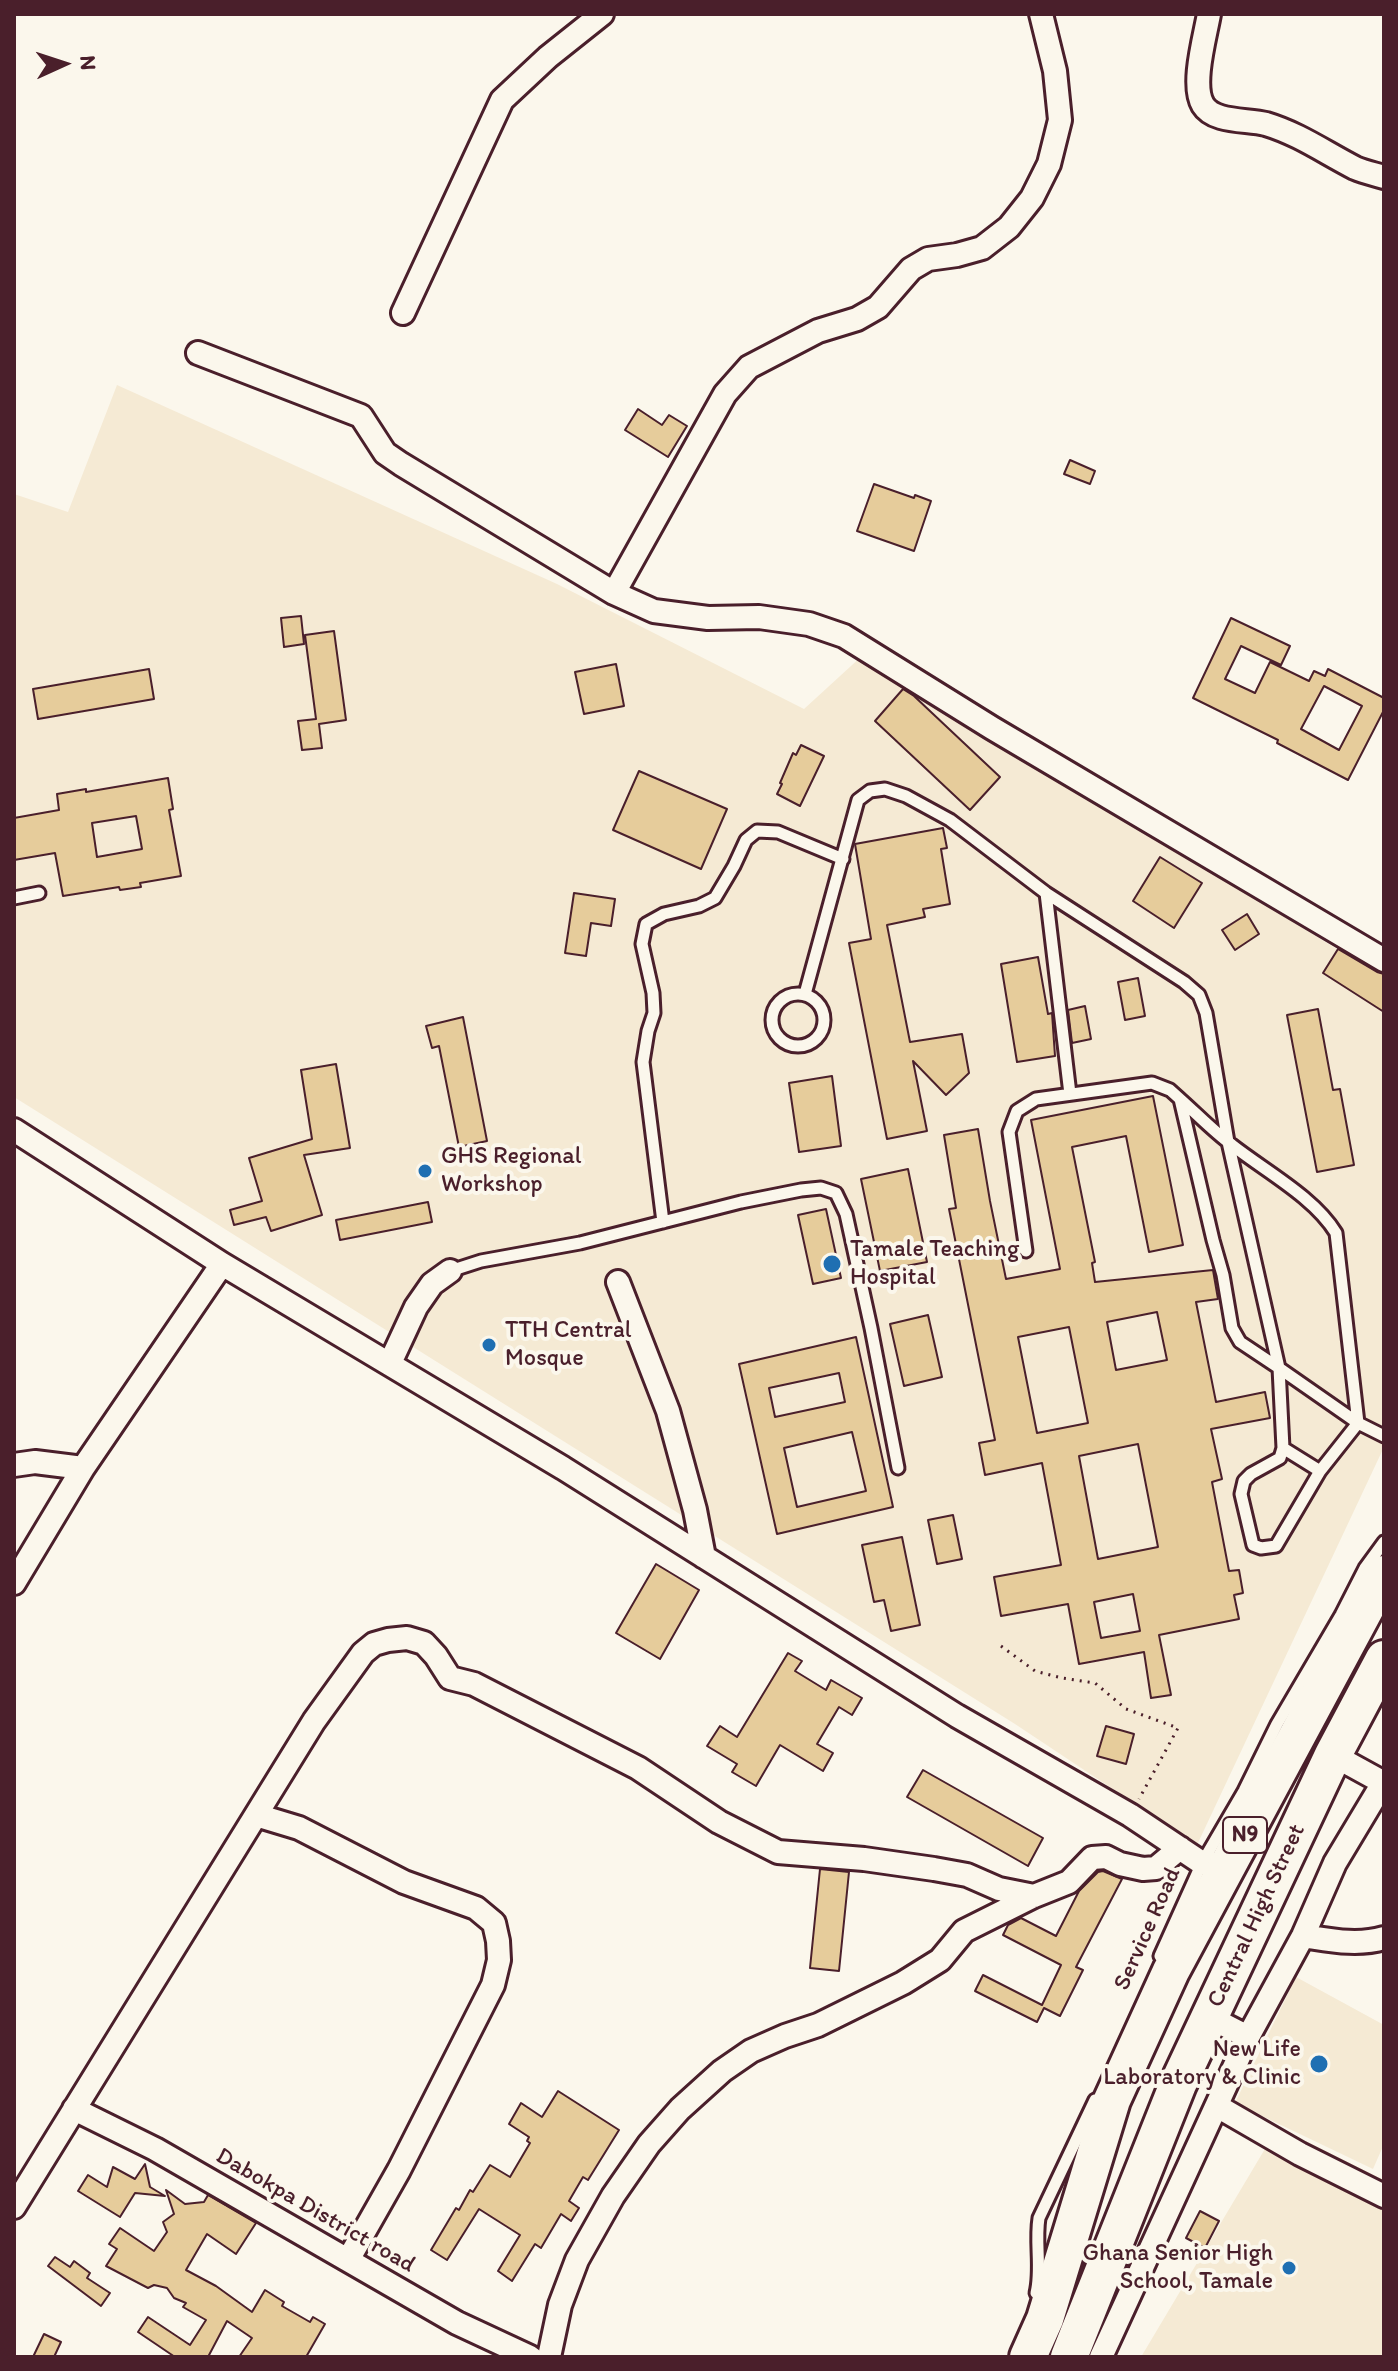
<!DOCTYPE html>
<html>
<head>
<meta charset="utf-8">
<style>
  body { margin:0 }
  #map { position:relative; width:1398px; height:2371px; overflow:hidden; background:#fbf7ec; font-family:Itim,sans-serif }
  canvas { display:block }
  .frame { position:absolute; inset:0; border:16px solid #4a1f2b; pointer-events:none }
  .north { position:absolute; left:24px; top:24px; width:80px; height:80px; -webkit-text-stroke:6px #fbf7ec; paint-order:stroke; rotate:87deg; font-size:22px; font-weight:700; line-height:32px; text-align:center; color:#4a1f2b }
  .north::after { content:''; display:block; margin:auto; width:28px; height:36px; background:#4a1f2b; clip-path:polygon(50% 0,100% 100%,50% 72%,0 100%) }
</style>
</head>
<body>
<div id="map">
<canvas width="1398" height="2371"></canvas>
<div class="frame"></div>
<div class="north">N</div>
</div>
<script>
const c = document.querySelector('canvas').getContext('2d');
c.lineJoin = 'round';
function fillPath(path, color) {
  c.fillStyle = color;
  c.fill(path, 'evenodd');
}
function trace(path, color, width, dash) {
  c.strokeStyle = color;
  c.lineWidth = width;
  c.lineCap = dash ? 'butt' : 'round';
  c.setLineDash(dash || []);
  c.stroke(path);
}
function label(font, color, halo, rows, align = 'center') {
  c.font = font + ' Itim,sans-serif';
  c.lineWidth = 8;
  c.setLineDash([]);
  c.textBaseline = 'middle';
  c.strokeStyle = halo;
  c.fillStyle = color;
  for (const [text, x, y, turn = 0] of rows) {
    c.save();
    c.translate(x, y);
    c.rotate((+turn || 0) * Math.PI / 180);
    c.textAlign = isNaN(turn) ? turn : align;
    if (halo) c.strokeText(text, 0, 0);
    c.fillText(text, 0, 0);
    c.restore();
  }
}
fillPath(new Path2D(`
  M117,385L557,584L804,709L875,644L1158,839L1384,978V1447L1197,1845L1015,1724L14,1097V494L68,512Z
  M1296,1977L1384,2025V2144L1373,2169L1235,2103Z
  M1278,2127L1384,2180V2357H1141Z`), '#f5ead4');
const building = new Path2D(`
  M638,409L662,425L669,415L687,426L668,457L625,430Z
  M1070,460L1095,471L1090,484L1064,474Z
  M874,484L914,498L915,495L931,501L914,551L857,531Z
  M301,616L304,644L284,647L281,618Z
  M1231,618L1290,646L1281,665L1241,646L1225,679L1255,693L1270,662L1309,681L1314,671L1325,676L1328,669L1384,698V710L1348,780L1277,743L1278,740L1193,698ZM1324,686L1362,706L1339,750L1301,729Z
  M334,631L346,720L319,724L322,748L302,750L298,721L316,719L305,635Z
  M616,664L624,706L584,714L575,672Z
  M149,669L154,699L38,719L33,689Z
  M903,689L914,696L1000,777L970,810L875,721Z
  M801,745L824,756L800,806L777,794L782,784L780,783L793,753L796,755Z
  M639,771L727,809L701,869L613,830Z
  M168,778L173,809L169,810L181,876L140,883L141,887L120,890L119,887L63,896L55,853L14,860V818L59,810L57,794L86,789V792ZM136,816L142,849L97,857L92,823Z
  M943,828L947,848L941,849L950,904L923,909L925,917L887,925L910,1042L962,1034L969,1073L946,1095L913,1061L927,1131L887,1139L849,943L871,939L855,844Z
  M1160,857L1202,883L1174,928L1133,901Z
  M574,893L615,899L611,926L591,923L586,956L565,953Z
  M1247,914L1259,934L1235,950L1222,930Z
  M1338,949L1377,972L1384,974V1012L1323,973Z
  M1038,957L1048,1014L1052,1013L1055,1056L1017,1062L1001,964Z
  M1138,978L1145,1016L1125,1020L1118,982Z
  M1085,1006L1091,1039L1072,1043L1068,1010Z
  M1318,1009L1333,1090L1340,1089L1354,1165L1317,1172L1287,1015Z
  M463,1017L487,1141L459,1147L439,1046L432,1048L426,1026Z
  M336,1064L350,1148L304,1155L322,1215L271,1231L266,1217L234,1225L230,1210L262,1201L249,1158L312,1139L301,1070Z
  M832,1076L841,1146L799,1152L789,1083Z
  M1153,1096L1183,1245L1149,1252L1126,1136L1072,1147L1095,1262L1092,1263L1095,1282L1213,1270L1218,1299L1196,1302L1216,1402L1265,1392L1270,1418L1211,1429L1222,1479L1212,1482L1229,1571L1239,1570L1243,1593L1234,1595L1239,1619L1159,1635L1171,1695L1151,1698L1144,1652L1079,1664L1068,1604L1001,1616L994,1577L1061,1565L1042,1463L985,1475L979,1443L995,1440L949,1209L956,1208L944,1135L978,1129L990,1201L1006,1279L1060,1269L1031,1120ZM1157,1312L1167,1360L1116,1370L1107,1322ZM1069,1327L1088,1423L1037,1433L1018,1337ZM1138,1444L1158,1547L1098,1559L1079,1456ZM1133,1594L1140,1631L1101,1638L1094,1602Z
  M908,1169L927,1262L880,1271L861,1179Z
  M428,1202L432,1222L340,1240L336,1220Z
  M826,1209L841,1278L813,1284L798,1215Z
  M928,1315L942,1377L904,1386L890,1324Z
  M856,1337L893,1507L777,1534L739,1364ZM839,1373L845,1402L775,1417L769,1388ZM852,1432L866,1491L797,1507L784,1448Z
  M953,1515L962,1559L937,1564L928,1520Z
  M902,1537L920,1625L891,1631L884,1600L874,1602L862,1545Z
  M656,1564L699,1590L660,1659L616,1633Z
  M788,1653L802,1661L795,1671L826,1690L831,1680L862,1698L852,1715L839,1707L817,1744L833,1753L823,1771L780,1745L756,1786L732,1772L737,1764L707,1746L720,1726L737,1737Z
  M1106,1726L1134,1734L1126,1764L1097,1756Z
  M923,1770L1043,1838L1028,1866L907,1797Z
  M820,1869L849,1872L839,1971L810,1968Z
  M1103,1871L1122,1879L1076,1967L1083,1970L1060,2016L1044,2008L1037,2022L975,1991L983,1975L1042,2005L1061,1965L1003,1935L1008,1925L1021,1918L1056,1936L1079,1891L1098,1872Z
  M558,2091L619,2130L588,2180L583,2177L569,2201L579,2208L571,2221L561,2214L541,2248L535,2244L512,2281L498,2271L520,2235L479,2209L447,2260L431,2250L456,2208L459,2210L470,2190L473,2192L490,2165L510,2177L530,2143L527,2141L529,2137L509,2124L521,2103L542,2117Z
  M145,2164L150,2187L165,2196L135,2193L120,2217L78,2191L88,2175L107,2187L113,2167L135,2179Z
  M166,2190L185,2204L204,2202L208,2195L256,2223L236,2254L207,2234L186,2270L216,2286L252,2312L265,2290L284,2302L282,2306L310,2322L313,2317L325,2324L306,2357H239L252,2338L227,2321L208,2357H175L138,2332L148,2317L190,2345L206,2320L183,2307L186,2303L174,2298L167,2288L154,2285L148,2288L106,2266L117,2249L109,2244L120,2228L154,2251L167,2232L163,2222L174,2214Z
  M1200,2211L1219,2221L1205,2248L1186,2238Z
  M55,2257L70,2267L74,2261L90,2273L87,2278L110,2293L101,2306L48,2266Z
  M44,2334L61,2342L54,2357H33Z`);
fillPath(building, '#e6cc9b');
trace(building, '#4a1f2b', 2);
const service = new Path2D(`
  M1046,893L1070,1094
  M14,898L39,893
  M772 1020a26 26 0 1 1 52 0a26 26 0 1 1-52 0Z
  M805,994L858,800L870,791L885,789L906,796L950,820L1046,893L1184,982L1199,995L1206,1013L1228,1142L1279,1368L1358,1423L1384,1436
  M663,1222L643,1062L648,1031L654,1013L653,993L642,944L646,924L664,914L699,906L715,898L734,866L746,840L757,831L778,832L843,859
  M1026,1251L1009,1132L1017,1111L1036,1099L1152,1083L1170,1090L1180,1099L1213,1240L1223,1275L1232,1328L1240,1342L1279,1368L1283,1448L1280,1458L1251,1474L1244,1481L1241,1494L1253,1545L1261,1548L1276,1546L1320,1471L1358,1423L1336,1233C1314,1197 1265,1171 1232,1145C1213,1131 1197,1114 1180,1099
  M450,1271L481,1261L580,1243L741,1202L801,1190L821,1188L836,1193L846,1214L871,1328L898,1468
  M1283,1448L1320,1471
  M1160,1956L1202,1863L1244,1791L1277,1724L1341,1615L1365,1568L1384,1542
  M1036,2293C1042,2269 1035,2243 1039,2218L1095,2100`);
const minor = new Path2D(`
  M1209,14C1205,37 1191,85 1203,105C1214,123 1247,119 1266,124C1299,134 1324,152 1355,168C1364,172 1374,174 1384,177
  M403,313L502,100L548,57L602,14
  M198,353L361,416L385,453L401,464L614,593L654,611L708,618L759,617L809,624L844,636L992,728L1384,960
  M614,593L725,394L749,367L818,331L857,319L878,307L911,269L928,259L957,255L982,248L1009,227L1032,198L1049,164L1060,120L1055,71L1041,14
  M14,1130L222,1264L563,1468L957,1716L1130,1815L1202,1863L1229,1865
  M618,1282L668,1411L695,1510L704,1557
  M390,1363L416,1307L432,1284L450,1271
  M14,1465L35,1462L83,1468
  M14,1583L83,1468L222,1264
  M1333,1755L1384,1783
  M256,1815L299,1828L404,1882L476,1908L494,1923L498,1941L499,1960L493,1985L399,2170L348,2260
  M1303,1936C1330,1940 1357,1946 1384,1938
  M1209,2017L1248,2037
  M1217,2106L1300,2154L1384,2196
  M74,2109L155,2149L457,2323L530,2357
  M14,2207L314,1721L363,1653L374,1644L388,1640L407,1638L424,1643L436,1656L450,1678L474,1684L638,1768L719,1822L778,1852L864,1859L934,1869L967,1875L999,1889L1034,1896
  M549,2357L560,2305L577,2260L613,2196L649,2144L680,2109L722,2071L751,2051L785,2036L818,2025L903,1983L940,1960L964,1931L1034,1896L1069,1882L1092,1858L1106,1857L1120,1864L1143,1869L1156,1868L1180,1848
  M1101,2357L1248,2037L1303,1936L1335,1863L1383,1783`);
const trunk = new Path2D(`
  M1028,2357L1045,2319L1112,2100L1171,1971L1384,1574
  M1069,2357L1178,2084L1333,1755L1384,1659`);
trace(service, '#4a1f2b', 17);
trace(minor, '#4a1f2b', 28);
trace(trunk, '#4a1f2b', 42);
trace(new Path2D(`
  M1001,1646L1035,1671L1062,1678L1095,1683L1126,1709L1178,1728L1139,1799`), '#4a1f2b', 3, [2, 6]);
trace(service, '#fbf7ec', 11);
trace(minor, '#fbf7ec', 22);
trace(trunk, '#fbf7ec', 36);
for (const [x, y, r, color] of [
  [425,1171,8,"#1f6fb2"],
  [832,1264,10,"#1f6fb2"],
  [489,1345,8,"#1f6fb2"],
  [1319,2064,10,"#1f6fb2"],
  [1289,2268,8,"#1f6fb2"]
]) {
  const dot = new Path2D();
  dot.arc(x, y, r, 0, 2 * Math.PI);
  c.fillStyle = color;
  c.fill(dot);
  trace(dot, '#fbf7ec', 3);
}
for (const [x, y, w] of [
  [1245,1835,44]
]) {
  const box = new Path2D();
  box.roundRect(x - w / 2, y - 18, w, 36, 6);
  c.fillStyle = '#fbf7ec';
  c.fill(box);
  trace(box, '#4a1f2b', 2);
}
label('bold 22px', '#4a1f2b', null, [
  ["N9",1245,1835]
]);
label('24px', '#4a1f2b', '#fbf7ec', [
  ["GHS Regional",441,1157],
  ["Workshop",441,1185],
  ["Tamale Teaching",850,1250],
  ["Hospital",850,1278],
  ["TTH Central",505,1331],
  ["Mosque",505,1359],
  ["New Life",1301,2050,"right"],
  ["Laboratory & Clinic",1301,2078,"right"],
  ["Ghana Senior High",1273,2254,"right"],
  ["School, Tamale",1273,2282,"right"]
], 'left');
label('24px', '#4a1f2b', '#fbf7ec', [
  ["Central High Street",1257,1916,-65],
  ["Service Road",1148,1929,-66],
  ["Dabokpa District road",315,2211,30]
]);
</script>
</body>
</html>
